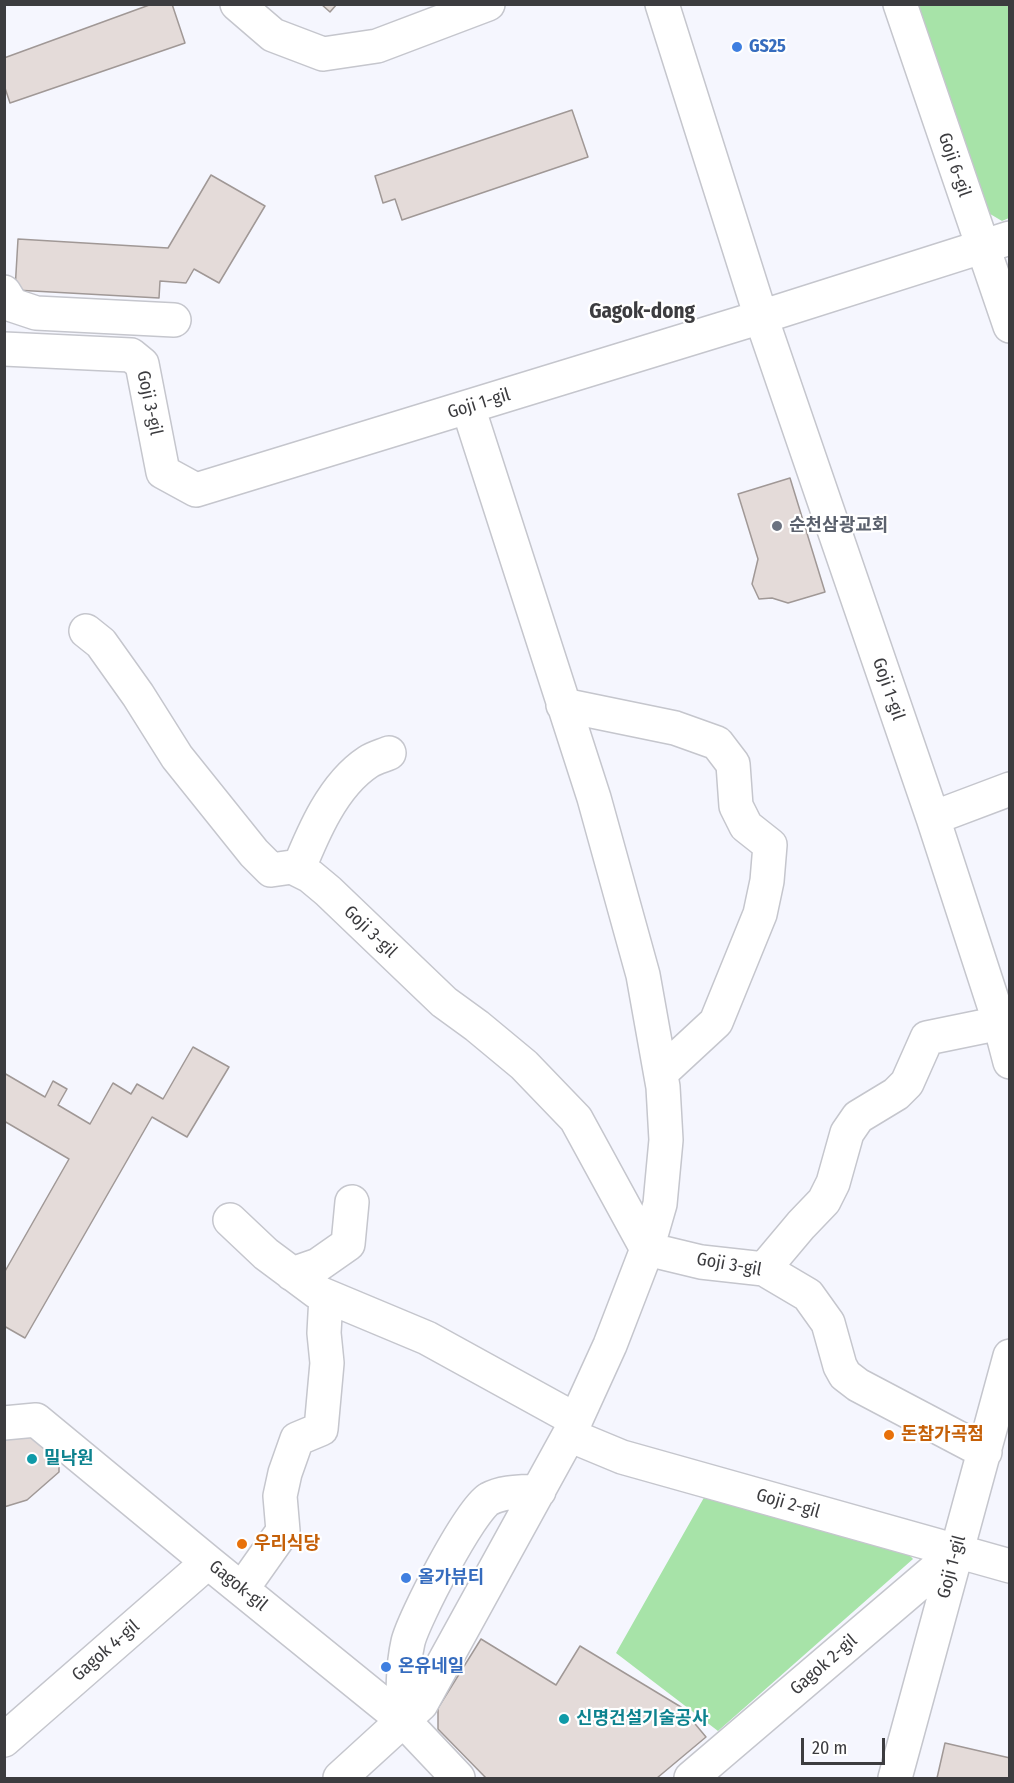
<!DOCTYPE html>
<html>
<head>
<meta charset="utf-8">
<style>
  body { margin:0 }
  #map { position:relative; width:1014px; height:1783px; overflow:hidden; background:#f5f6fe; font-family:"Fira Sans Condensed",sans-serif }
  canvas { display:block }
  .frame { position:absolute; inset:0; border:6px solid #3c3c3f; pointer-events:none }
  .scale { position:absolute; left:801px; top:1738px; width:84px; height:27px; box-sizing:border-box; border:3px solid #3c3c3f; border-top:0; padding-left:8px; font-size:18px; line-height:21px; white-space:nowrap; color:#3c3c3f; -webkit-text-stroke:4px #fff; paint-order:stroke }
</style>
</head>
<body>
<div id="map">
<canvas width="1014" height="1783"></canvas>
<div class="frame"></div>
<div class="scale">20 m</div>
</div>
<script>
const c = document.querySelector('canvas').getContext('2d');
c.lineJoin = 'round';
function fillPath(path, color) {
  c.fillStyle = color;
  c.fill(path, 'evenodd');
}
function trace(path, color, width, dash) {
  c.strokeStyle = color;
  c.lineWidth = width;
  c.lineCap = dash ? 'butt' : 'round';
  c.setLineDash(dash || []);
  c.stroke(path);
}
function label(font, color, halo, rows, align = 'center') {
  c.font = font + ' "Fira Sans Condensed","Noto Sans KR",sans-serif';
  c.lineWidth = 4.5;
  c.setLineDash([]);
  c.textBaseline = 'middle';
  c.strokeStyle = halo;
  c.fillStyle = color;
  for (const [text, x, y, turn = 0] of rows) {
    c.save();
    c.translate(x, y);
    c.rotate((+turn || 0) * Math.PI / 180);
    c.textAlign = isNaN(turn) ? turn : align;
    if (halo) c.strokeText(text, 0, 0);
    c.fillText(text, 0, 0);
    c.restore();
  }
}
fillPath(new Path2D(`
  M915,5H1009V218L1002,221L980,208Z
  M706,1494L903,1548L913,1559L718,1731L616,1653Z`), '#a7e3a8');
const building = new Path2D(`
  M152,4H172L185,43L10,103L4,85V58Z
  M321,4H337L330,12Z
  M572,110L588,157L402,220L395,199L383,203L375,176Z
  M211,175L265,206L219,283L194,269L186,283L160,281L159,298L15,290L18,239L168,248Z
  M790,478L825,592L788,603L772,598L759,599L752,584L758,559L738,494Z
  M193,1047L229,1067L187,1137L152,1117L25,1338L4,1326V1273L69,1159L4,1121V1073L45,1097L53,1081L67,1089L58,1105L90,1124L113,1083L131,1094L137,1084L163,1099Z
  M32,1427L59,1446V1472L27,1500L4,1507V1431Z
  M481,1639L556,1685L580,1646L681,1707L706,1737L657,1778H486L438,1729V1708Z
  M945,1743L1010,1758V1778H937Z`);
fillPath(building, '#e4dbd9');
trace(building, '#a09896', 1.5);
const minor = new Path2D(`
  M237,4L273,35L323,54L377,46L488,4
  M662,4L761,317L933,818L1000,1024L1010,1062
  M900,4L1010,326
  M4,292L12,305L36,313L174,320
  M4,349L131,355L142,364L163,472L196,490L761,317L1010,238
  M468,407L594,798L643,975L663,1087L666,1140L660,1204L647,1249L610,1345L569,1435
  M86,631L101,643L138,695L177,757L254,853L271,870L292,867L310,876L328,891L444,1002L477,1026L524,1065L576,1119L647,1249L701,1262L764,1269L808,1295L828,1323L840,1366L845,1375L858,1385L985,1452
  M563,705L675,728L717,743L733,764L736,806L746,826L770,845L767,881L760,914L716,1022L662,1072
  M933,818L1010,789
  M298,870C313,833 333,785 368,762C374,758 382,756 389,753
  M230,1220L266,1254L317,1292L427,1338L576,1420
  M764,1269L801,1225L824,1201L833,1183L847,1133L858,1117L896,1094L907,1083L927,1038L1010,1021
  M292,1274L318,1265L348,1244L352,1202
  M4,1423L36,1420L208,1562L404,1721L458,1778
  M242,1589L283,1531L280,1496L285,1473L297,1439L321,1429L327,1363L324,1333L326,1296
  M404,1721C403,1694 402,1669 408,1642C413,1620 471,1508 489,1499C503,1491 522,1492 539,1491
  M4,1740L208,1562
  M340,1778L421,1704L569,1435L622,1457L1010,1566
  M691,1778L956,1552
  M895,1778L1010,1356`);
trace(minor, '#c5c6cd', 36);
trace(minor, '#fff', 33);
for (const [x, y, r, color] of [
  [737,47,6,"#3f7fe0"],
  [777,526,6,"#6b7280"],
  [889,1435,6,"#e8710a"],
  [32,1459,6,"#0f9aa8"],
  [242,1544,6,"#e8710a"],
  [406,1578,6,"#3f7fe0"],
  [386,1667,6,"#3f7fe0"],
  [564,1719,6,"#0f9aa8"]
]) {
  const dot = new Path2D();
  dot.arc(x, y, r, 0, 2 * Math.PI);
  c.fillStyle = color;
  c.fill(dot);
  trace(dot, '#fff', 2);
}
label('bold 18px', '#366cbe', '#fff', [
  ["GS25",749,47],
  ["올가뷰티",418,1578],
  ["온유네일",398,1667]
], 'left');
label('18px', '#3c3c3f', '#fff', [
  ["Goji 6-gil",954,165,71],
  ["Goji 3-gil",149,403,78],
  ["Goji 1-gil",479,404,-17],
  ["Goji 1-gil",888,689,71],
  ["Goji 3-gil",370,932,44],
  ["Goji 3-gil",729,1265,10],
  ["Goji 2-gil",788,1504,16],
  ["Goji 1-gil",952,1567,-75],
  ["Gagok-gil",238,1586,39],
  ["Gagok 4-gil",106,1651,-41],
  ["Gagok 2-gil",824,1665,-41]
]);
label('bold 18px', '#5b616d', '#fff', [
  ["순천삼광교회",789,526]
], 'left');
label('bold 18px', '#c56008', '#fff', [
  ["돈참가곡점",901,1435],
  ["우리식당",254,1544]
], 'left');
label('bold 18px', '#0d838f', '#fff', [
  ["밀낙원",44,1459],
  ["신명건설기술공사",576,1719]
], 'left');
label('bold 21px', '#3c3c3f', '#fff', [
  ["Gagok-dong",642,312]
]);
</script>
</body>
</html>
